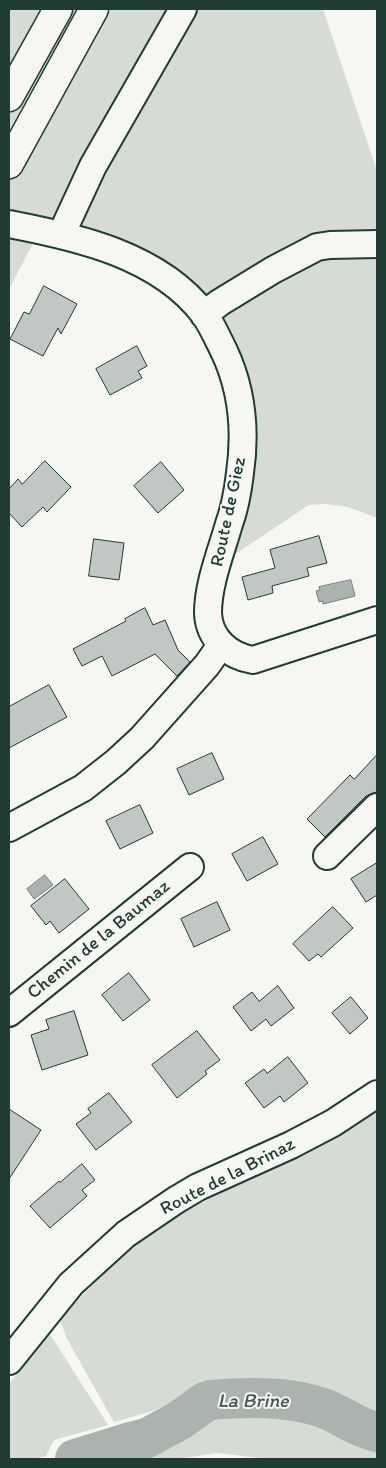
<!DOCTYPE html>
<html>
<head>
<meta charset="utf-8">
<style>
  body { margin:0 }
  #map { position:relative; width:386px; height:1468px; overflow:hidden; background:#f6f6f2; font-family:Itim,sans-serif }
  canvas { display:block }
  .frame { position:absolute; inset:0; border:10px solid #1f3d34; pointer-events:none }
</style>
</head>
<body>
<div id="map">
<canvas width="386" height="1468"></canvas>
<div class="frame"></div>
</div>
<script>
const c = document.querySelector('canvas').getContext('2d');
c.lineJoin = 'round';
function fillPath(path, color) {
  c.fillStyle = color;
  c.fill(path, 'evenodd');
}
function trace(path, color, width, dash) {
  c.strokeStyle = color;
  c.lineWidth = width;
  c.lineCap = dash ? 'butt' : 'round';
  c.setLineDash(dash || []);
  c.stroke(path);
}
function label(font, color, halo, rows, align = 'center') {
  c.font = font + ' Itim,sans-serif';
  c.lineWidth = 4;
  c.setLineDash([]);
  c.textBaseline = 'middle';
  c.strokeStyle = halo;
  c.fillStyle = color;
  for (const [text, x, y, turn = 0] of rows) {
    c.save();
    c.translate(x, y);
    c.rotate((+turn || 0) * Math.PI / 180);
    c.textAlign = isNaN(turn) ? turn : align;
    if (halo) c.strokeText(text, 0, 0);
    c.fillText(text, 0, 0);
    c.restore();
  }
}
fillPath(new Path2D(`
  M9,9H323L377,171V518L348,507L326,504L309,505L240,551L217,562L243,423L188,297L40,230L9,289Z
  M377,1112V1424L363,1422L334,1404L314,1396L221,1386L186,1397L152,1411L114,1422L67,1339L60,1320C75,1303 91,1286 107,1270C113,1264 119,1256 126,1251C202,1191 297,1165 377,1112Z
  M49,1333L108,1425L54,1440L46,1456L34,1459H9V1384Z
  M222,1404H285L323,1414L370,1441L377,1443V1459H268L217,1453L177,1459H107L153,1445L192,1419Z`), '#d6dbd6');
const water = new Path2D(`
  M351,580L355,596L323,604V601L319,602L316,591L320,590L319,587Z
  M45,875L53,885L34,899L27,889Z`);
fillPath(water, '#aab3ae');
trace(water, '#72847d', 1);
trace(new Path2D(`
  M75,1459L127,1443L147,1438L180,1420L205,1402L211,1400C247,1397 286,1396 320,1407C340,1413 356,1428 377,1432`), '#aab3ae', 40);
const building = new Path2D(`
  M44,286L77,304L61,334L58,328L43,356L10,339L24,312L29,314Z
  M137,346L147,366L138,371L142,378L110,395L96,369Z
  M45,461L71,487L47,512L43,507L22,527L9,513V489L18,479L22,484Z
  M161,462L184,490L158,513L134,486Z
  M319,536L327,563L307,568L309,576L272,586L273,593L248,600L242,577L275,568L270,550Z
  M94,539L124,543L119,580L89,576Z
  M145,608L153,625L165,620L178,650L190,662L177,676L155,654L112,676L102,656L82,666L73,649L126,621L125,619Z
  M49,685L67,717L9,748V707Z
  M212,753L224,779L189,795L177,769Z
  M377,755V792L373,793L366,796L325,837L307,819L350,775L354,779Z
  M140,805L153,833L120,849L106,821Z
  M263,837L278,864L247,881L232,854Z
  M377,863V895L366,902L351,879Z
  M65,879L89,909L59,933L50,921L46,925L31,906Z
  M217,902L230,930L194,947L181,919Z
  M333,907L353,928L321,957L318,954L309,961L293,944Z
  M129,973L150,1000L123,1021L102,995Z
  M278,986L294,1008L271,1026L266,1019L251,1031L233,1007L252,992L259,1001Z
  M351,997L368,1018L350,1034L332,1013Z
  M74,1011L88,1055L42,1070L31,1035L49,1029L46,1020Z
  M197,1031L220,1060L205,1071L207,1074L177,1098L152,1065Z
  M288,1057L308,1083L284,1102L280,1096L264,1108L245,1083L264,1069L267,1073Z
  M109,1093L132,1122L96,1150L76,1124L91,1113L88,1109Z
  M9,1109L41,1130L9,1179Z
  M82,1164L95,1180L82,1190L87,1196L50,1228L30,1206L59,1181L60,1182Z`);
fillPath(building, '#c1c8c3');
trace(building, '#1f3d34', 1);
const minor = new Path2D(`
  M9,224C77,237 159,255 204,314C212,325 218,339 224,351C242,389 246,431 240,473C238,490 235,508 229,524C221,552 208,584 208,613C209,639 229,656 253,660L377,620
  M61,235L93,166L183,9
  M204,315L219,303L273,270L317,247L330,245L377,244
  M9,828L83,788L116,762L142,738L207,665L221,645
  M327,856L377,807
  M9,1013L190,867
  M9,1361L71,1284L126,1234L176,1200L198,1187L291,1145L333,1123L377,1094`);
const highway = new Path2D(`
  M9,97L58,9
  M9,164L94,9`);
trace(minor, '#1f3d34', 30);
trace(highway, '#1f3d34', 31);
trace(minor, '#f6f6f2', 26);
trace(highway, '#f6f6f2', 28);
label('19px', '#1f3d34', '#f6f6f2', [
  ["Route de Giez",229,512,-78],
  ["Chemin de la Baumaz",99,940,-39],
  ["Route de la Brinaz",228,1177,-27]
]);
label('italic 20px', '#425a52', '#f6f6f2', [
  ["La Brine",253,1402]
]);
</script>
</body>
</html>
